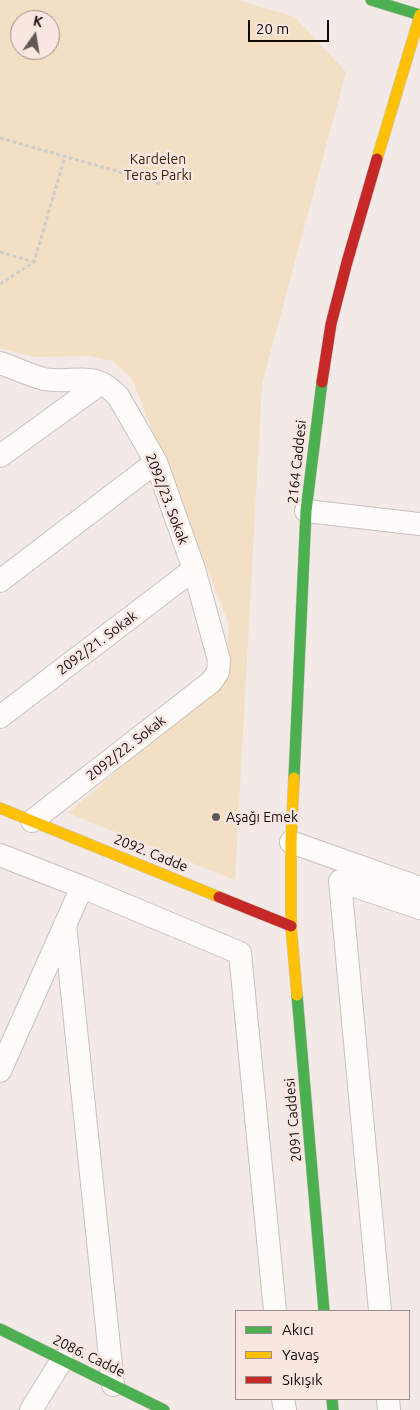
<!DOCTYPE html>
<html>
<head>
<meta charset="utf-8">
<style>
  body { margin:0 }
  #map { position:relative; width:420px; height:1410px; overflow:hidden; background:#f3e9e6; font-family:Ubuntu,sans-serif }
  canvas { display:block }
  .legend { position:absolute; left:235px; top:1310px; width:175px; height:90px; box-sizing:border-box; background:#f9e6e0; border:1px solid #9c8e8a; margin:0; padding:6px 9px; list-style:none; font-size:15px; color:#110b09 }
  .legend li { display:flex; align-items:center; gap:10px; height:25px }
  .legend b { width:25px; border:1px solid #9c8e8a }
  .north { position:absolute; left:10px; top:10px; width:50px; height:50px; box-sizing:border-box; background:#f9e6e0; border:1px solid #9c8e8a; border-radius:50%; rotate:13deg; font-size:14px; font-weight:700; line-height:20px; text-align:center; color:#110b09 }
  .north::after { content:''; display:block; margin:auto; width:18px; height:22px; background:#605956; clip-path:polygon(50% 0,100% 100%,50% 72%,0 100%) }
  .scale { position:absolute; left:248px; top:20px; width:81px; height:22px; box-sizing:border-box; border:2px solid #110b09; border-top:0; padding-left:6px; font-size:15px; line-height:18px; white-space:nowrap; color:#110b09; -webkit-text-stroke:4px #f9e6e0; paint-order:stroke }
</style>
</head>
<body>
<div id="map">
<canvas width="420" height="1410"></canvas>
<ul class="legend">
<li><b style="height:6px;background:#4caf50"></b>Akıcı</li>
<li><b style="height:6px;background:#ffc107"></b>Yavaş</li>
<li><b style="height:6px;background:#c62828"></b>Sıkışık</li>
</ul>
<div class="north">K</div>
<div class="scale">20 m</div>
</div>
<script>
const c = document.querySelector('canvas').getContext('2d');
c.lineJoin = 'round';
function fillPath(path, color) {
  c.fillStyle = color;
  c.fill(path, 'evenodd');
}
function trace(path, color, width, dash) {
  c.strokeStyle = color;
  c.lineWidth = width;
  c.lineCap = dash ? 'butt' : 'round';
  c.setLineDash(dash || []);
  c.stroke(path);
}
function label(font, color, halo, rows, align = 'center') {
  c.font = font + ' Ubuntu,sans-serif';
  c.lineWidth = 5;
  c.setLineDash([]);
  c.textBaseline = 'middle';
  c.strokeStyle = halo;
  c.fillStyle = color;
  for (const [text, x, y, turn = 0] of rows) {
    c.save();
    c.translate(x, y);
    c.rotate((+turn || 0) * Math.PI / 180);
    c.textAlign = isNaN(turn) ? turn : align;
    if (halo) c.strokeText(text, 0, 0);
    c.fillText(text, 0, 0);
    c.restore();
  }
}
fillPath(new Path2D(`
  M0,0H237L295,17L346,72L262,384L235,880L68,813L225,678L229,624L132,379L113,361L88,356L34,357L0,348ZM20,20H50V50H20Z`), '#f3e0c4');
const street = new Path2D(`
  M0,363C15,368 29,375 44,379C76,385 91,368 118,396L156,462L194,569L219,660L218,672L211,682L32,821
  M0,456L101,383
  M306,511L420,524
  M0,581L156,462
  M0,717L194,569
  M291,842L420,888
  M0,855L82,887L240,953L275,1311
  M65,924L113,1385
  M0,1071L82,887
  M380,1311L340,881L420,908
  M283,1399L285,1410
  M388,1399L389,1410
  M31,1410L62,1360`);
const fast = new Path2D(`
  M371,0L420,15
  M294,778L306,511L322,382
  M297,995L324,1311
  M0,1329L164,1410
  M332,1399L333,1410`);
const slow = new Path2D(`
  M377,159L420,15
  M294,778L291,842V926L297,995
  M0,808L219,897`);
const jam = new Path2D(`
  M322,382L331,324L347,262L377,159
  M219,897L291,926`);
trace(street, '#c9c1be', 24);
trace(fast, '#c9c1be', 12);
trace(slow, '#c9c1be', 12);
trace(jam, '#c9c1be', 12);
trace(new Path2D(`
  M0,138L162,184
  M0,252L34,262
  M0,284L34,262L65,156`), '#cfcdcc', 3, [4, 2.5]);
trace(street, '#fdfcfb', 22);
trace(fast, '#4caf50', 11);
trace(slow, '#ffc107', 11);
trace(jam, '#c62828', 11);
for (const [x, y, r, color] of [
  [216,817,5,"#605956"]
]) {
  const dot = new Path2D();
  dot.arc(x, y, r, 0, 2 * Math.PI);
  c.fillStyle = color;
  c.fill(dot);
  trace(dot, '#f9e6e0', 2);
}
label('14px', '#37280b', '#f9e6e0', [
  ["Kardelen",158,159],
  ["Teras Parkı",158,175]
]);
label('14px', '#110b09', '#f9e6e0', [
  ["2164 Caddesi",297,462,-84],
  ["2092/23. Sokak",167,499,69],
  ["2092/21. Sokak",97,643,-37],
  ["2092/22. Sokak",126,748,-38],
  ["2092. Cadde",151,853,22],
  ["2091 Caddesi",293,1120,-95],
  ["2086. Cadde",89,1356,26]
]);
label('14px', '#110b09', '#f9e6e0', [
  ["Aşağı Emek",226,817]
], 'left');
</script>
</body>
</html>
